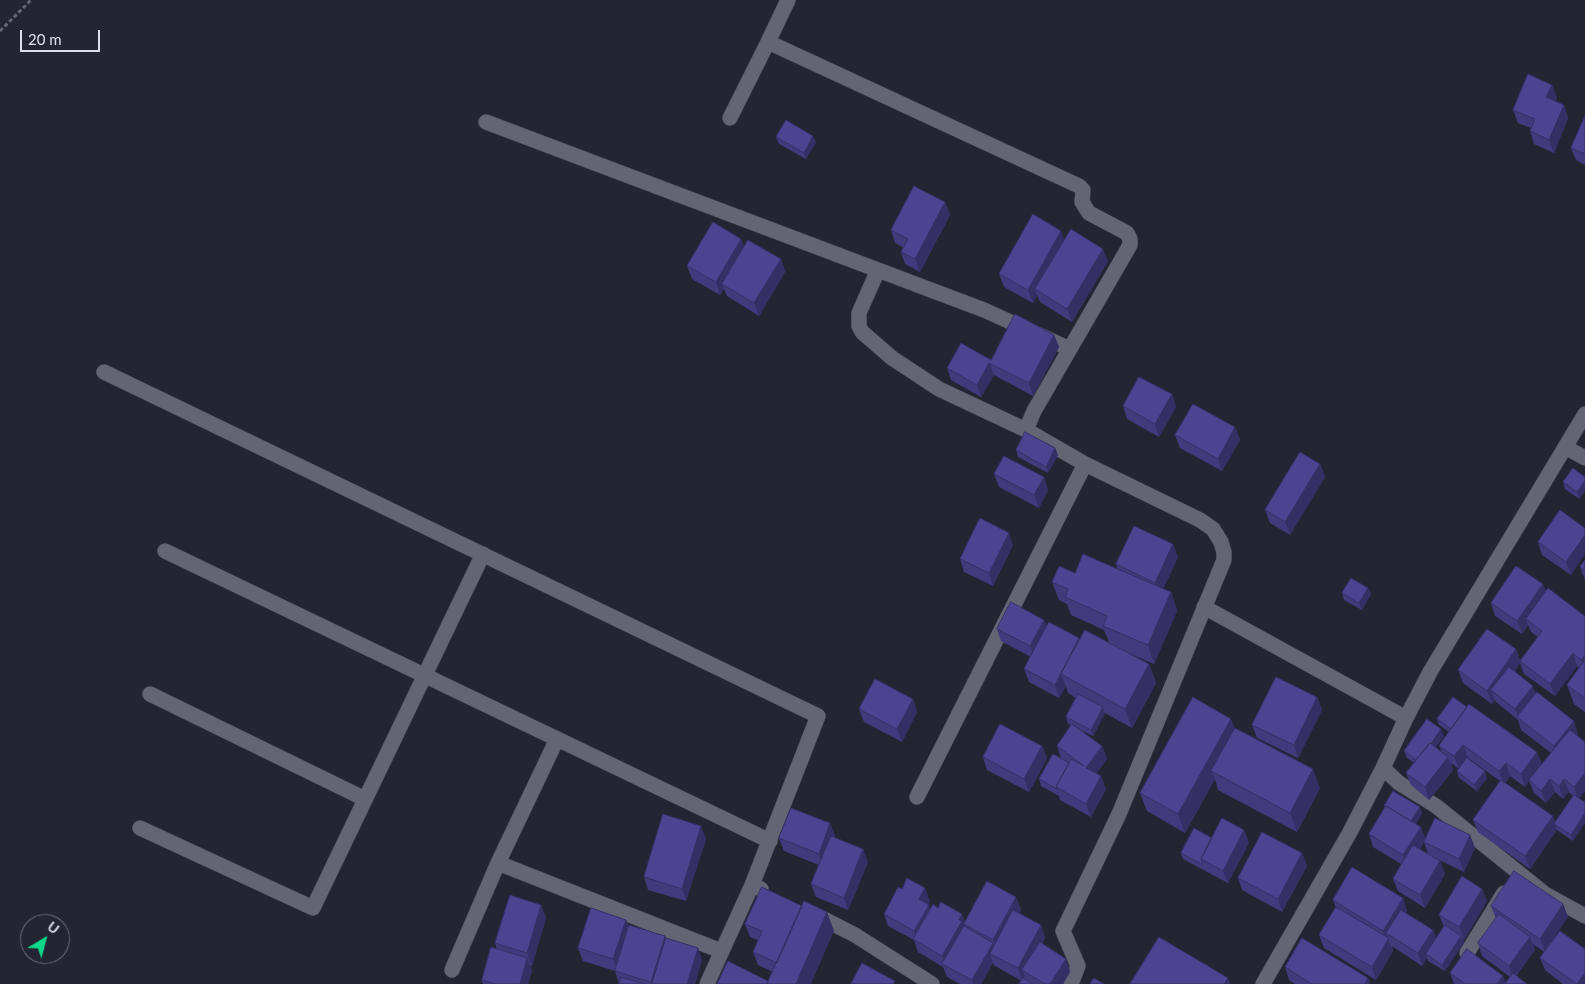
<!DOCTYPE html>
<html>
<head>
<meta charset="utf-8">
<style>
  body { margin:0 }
  #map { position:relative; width:1585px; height:984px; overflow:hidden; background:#242433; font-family:Lato,sans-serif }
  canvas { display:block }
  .north { position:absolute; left:20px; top:914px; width:50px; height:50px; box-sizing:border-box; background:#242433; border:1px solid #6f6f7c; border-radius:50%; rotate:37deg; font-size:14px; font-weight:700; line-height:20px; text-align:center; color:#e0e0ea }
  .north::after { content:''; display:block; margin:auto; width:18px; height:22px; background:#0cd98a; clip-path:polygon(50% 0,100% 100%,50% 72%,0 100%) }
  .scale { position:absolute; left:20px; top:30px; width:80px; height:22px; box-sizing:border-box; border:2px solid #e0e0ea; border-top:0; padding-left:6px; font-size:15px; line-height:18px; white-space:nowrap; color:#e0e0ea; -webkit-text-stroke:4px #242433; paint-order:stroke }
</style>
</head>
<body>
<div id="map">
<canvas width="1585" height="984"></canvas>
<div class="north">U</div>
<div class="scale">20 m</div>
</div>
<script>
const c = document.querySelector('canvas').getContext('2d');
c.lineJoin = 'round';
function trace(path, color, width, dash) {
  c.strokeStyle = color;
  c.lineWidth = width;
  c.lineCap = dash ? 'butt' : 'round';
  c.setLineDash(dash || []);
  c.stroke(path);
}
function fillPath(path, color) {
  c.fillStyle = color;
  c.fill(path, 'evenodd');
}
const minor = new Path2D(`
  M788,0L768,42L1079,186L1083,190L1082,202L1089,213L1127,233L1130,239V245L1034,411L1026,430L1085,464L1200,520L1213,529L1221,542L1224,552V560L1119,814L1063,931L1078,966L1071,984
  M730,118L768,42
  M486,122L878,270L859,313V326L862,332L892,358L939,389L1026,430
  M878,270L984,310L1070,349
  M104,372L818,716L752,885
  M1565,447L1585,458
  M165,551L770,841
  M1204,607L1406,718
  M150,694L365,799
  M1383,768L1399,783L1436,806L1545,894L1585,916
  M917,797L1085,464
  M140,828L313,908L483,554
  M498,863L721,951
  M814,914L855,935L932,984
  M1467,953L1504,893
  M452,970L498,863L557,739
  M707,984L752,885L761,889
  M1263,984L1350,832L1383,768L1406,718L1430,672L1585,414`);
trace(minor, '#40404c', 16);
trace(new Path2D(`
  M0,31L31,0`), '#656573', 3, [4, 2.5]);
trace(minor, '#646475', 15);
fillPath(new Path2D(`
  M1552,85L1557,98L1555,101L1564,105L1568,118L1554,153L1534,144L1530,131L1531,128L1518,123L1513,110Z
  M1585,116V165L1576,160L1571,148Z
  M776,137L816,142L806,159L779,144Z
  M945,202L950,215L920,272L905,264L901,252L903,247L895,243L891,230Z
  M741,239L744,247L781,259L785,272L759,316L727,296L724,289L720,295L692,279L687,266Z
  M1064,240L1108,261L1072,322L1040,302L1037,295L1033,303L1004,287L999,274Z
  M1054,335L1059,347L1033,396L994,375L981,397L951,380L947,368L991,360Z
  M1172,394L1176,407L1159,437L1127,419L1123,406Z
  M1235,427L1240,440L1222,471L1180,448L1175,435Z
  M1055,448L1058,455L1048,473L1018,457L1016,450Z
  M1320,464L1325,477L1290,535L1270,523L1265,510Z
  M994,474L1044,477L1048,490L1039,508L999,487Z
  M1585,477V491L1579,499L1565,489L1563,482Z
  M1560,510L1571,575L1542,555L1538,542Z
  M1013,545L993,586L964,572L960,559Z
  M1178,557L1163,589L1171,592L1177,611L1154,664L1126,652L1149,664L1156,683L1132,728L1105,713L1093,736L1078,729L1102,746L1107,759L1096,773L1106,789L1091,817L1060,800L1059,796L1041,786L1039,779L1061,758L1057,746L1072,725L1068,724L1066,717L1076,698L1068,693L1066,686L1059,698L1029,682L1024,669L1031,657L1001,641L997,629L1044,620L1047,627L1080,640L1109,642L1104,630L1071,615L1067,604L1059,600L1052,582L1075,573L1118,570L1116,564Z
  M1585,560V580L1580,567Z
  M1368,588L1371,594L1362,610L1344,600L1342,593Z
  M1546,592L1585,616V712L1574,704L1567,685L1579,668L1577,666L1555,696L1524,674L1520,663L1515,671L1536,693L1578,734L1577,735L1585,742V791L1579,798L1573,841L1557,830L1530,869L1478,832L1473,820L1500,781L1468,758L1487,778L1477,791L1459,778L1457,771L1459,769L1451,763L1453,770L1429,800L1411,785L1406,773L1414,763L1407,758L1404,751L1444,736L1436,747L1442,752L1439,746L1449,732L1439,725L1437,719L1467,707L1537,752L1542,765L1551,753L1521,730L1518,720L1496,702L1495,700L1492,704L1463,683L1458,670L1516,649L1520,660L1538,637L1531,632L1528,625L1522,634L1495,616L1491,603ZM1510,776L1525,787L1529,781L1534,793L1546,803L1555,792L1563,799L1569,792L1573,796L1555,823L1553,816L1505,783Z
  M1317,697L1322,710L1298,758L1257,738L1252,725Z
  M913,699L917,712L902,742L864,722L859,709Z
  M1235,728L1320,788L1297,832L1218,790L1215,779L1185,833L1147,811L1140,793Z
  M1042,746L1047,758L1029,792L987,770L983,757Z
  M1384,806L1422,813L1416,824L1421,827L1425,839L1470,835L1475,848L1464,872L1435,858L1440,861L1445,874L1425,908L1398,891L1393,879L1401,864L1373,847L1369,834L1384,808ZM1424,842L1428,854L1420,849Z
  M830,823L835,836L834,837L863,849L868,862L848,910L816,897L811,884L819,865L784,851L779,838Z
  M1244,830L1249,843L1228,883L1183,859L1181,853L1212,838Z
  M706,839L686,901L648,890L644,877Z
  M1302,853L1307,866L1282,912L1242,890L1238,878Z
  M1482,889L1487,901L1464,940L1463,939L1464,942L1445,971L1428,961L1427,958L1422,966L1392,946L1393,951L1376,980L1324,948L1319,935L1336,908L1333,900L1403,898L1407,911L1406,913L1433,930L1436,939L1444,927L1439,915Z
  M1016,897L1021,910L1019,913L1041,925L1045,938L1042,944L1066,959L1070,972L1063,984H1019L1022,981L995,966L993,963L981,984H960L947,977L943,967L918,952L914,940L888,926L884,914L930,901L928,904L930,908H938L965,923Z
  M1563,904L1568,917L1548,946L1585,984H1563L1545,970L1540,958L1544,952L1533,944L1535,950L1516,976L1527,984H1454L1450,973L1503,976L1506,983L1510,977L1482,956L1478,943L1496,919L1491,906Z
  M541,905L546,918L532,966L530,965L532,971L528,984H483L482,980L497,949L495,943Z
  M626,920L628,926L665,936L666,939L702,960L695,984H619L615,971L583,961L578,948Z
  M745,924L834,931L768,982L773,972L758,965L753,952L758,940L750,937Z
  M1285,967L1368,978L1370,984H1295L1289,980Z`), '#423a7d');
fillPath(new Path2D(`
  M1552,85L1557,98L1551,110L1546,97Z
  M1564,105L1568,118L1554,153L1549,140Z
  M813,136L816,142L806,159L804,153Z
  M945,202L950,215L920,272L915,259Z
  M1061,231L1066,244L1035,289L1037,295L1033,303L1028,290Z
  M741,239L746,251L722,284L724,289L720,295L716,282Z
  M1103,249L1108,261L1072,322L1067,309Z
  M781,259L785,272L759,316L754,303Z
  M1054,335L1059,347L1033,396L1029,383Z
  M989,363L994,375L981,397L977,385Z
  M1172,394L1176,407L1159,437L1155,424Z
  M1235,427L1240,440L1222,471L1218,459Z
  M1055,448L1058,455L1048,473L1046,467Z
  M1320,464L1325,477L1290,535L1285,522Z
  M1044,477L1048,490L1039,508L1034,495Z
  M1585,481V491L1579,499L1577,492Z
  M1009,533L1013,545L993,586L989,573Z
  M1585,535V554L1571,575L1566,562Z
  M1173,544L1178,557L1160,595L1155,583Z
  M1543,584L1548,597L1526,619L1528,625L1522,634L1517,621Z
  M1368,588L1371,594L1362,610L1359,603Z
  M1171,592L1177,611L1154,664L1148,645Z
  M1044,620L1049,632L1035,659L1030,646Z
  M1079,638L1084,651L1061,674L1066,686L1059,698L1055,685Z
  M1516,649L1521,662L1520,661V663L1498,695L1491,690L1495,700L1492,704L1487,691Z
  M1573,653L1577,666L1555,696L1550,684Z
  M1585,655V670L1581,660Z
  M1149,664L1156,683L1132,728L1125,709Z
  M1533,686L1538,699L1519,719L1515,709Z
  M1317,697L1322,710L1298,758L1294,745Z
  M913,699L917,712L902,742L897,729Z
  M1103,707L1105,714L1093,736L1091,730Z
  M1231,719L1238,737L1211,771L1215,779L1185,833L1178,814Z
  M1574,721L1578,734L1559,759L1554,746Z
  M1441,729L1444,736L1421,768L1419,761Z
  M1463,745L1468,758L1459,769L1454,756Z
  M1042,746L1047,758L1029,792L1024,779Z
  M1102,746L1107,759L1091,781L1086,768Z
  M1537,752L1542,765L1525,787L1521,774Z
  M1448,757L1453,770L1429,800L1425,787Z
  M1506,763L1510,776L1504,784L1499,771Z
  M1313,769L1320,788L1297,832L1290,813Z
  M1485,771L1487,778L1477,791L1474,785Z
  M1585,773V791L1578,800L1574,787Z
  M1101,776L1106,789L1091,817L1086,804Z
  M1550,779L1555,792L1546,803L1541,791Z
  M1564,779L1569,792L1563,799L1559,786Z
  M1420,807L1422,813L1413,829L1411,822Z
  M1585,813V823L1573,841L1571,835Z
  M1553,816L1557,830L1530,869L1525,856Z
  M830,823L835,836L823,866L819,854Z
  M701,826L706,839L686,901L682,889Z
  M1421,827L1425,840L1408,868L1403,855Z
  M1244,830L1249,843L1228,883L1223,871Z
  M1470,835L1475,848L1464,872L1459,859Z
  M863,849L868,862L848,910L844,898Z
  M1302,853L1307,866L1282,912L1278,899Z
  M1440,861L1445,874L1425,908L1420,895Z
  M925,888L930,901L924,912L919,899Z
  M1482,889L1487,901L1464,940L1459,927Z
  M1016,897L1021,910L998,952L993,940Z
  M1403,898L1407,911L1392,937L1386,933L1393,951L1376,980L1372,967L1387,941L1383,931Z
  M1563,904L1568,917L1545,952L1540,939Z
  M541,905L546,918L532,966L527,953Z
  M929,905L934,918L919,943L914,931Z
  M827,912L834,931L811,984H796Z
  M962,914L966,925L964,924L966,928L945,966L942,956Z
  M626,920L631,932L618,972L613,959Z
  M1041,925L1045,938L1027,973L1022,970L1025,976L1022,981L1018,968Z
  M1433,930L1437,943L1426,954L1427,958L1422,966L1418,953Z
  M665,936L670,949L659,984H651V982Z
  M1461,936L1464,942L1445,971L1442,965Z
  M1530,937L1535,950L1513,979L1509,966Z
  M993,943L997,955L990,954L993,963L981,984H973L972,980Z
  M698,948L702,960L695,984H687Z
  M527,958L532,971L528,984H520Z
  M1066,959L1070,972L1063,984H1050Z
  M1585,973V984H1577Z
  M1503,976L1506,984H1497Z
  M1228,978L1230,984H1224Z
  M1368,978L1370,984H1365Z`), '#362f66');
const building = new Path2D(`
  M1528,74L1552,85L1546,97L1564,105L1549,140L1530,131L1535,119L1513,110Z
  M1585,116V154L1571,148Z
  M786,120L813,136L804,153L776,137Z
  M914,186L945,202L915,259L901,252L908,239L891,230Z
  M1033,214L1061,231L1028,290L999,274Z
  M713,222L741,239L716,282L687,266Z
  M1071,229L1103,249L1067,309L1035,289Z
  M748,240L781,259L754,303L722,284Z
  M1015,314L1054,335L1029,383L989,363L977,385L947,368L961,343L991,360Z
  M1139,377L1172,394L1155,424L1123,406Z
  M1193,404L1235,427L1218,459L1175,435Z
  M1025,432L1055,448L1046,467L1016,450Z
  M1300,452L1320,464L1285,522L1265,510Z
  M1004,456L1044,477L1034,495L994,474Z
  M1573,468L1585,477V481L1577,492L1563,482Z
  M1560,510L1585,528V535L1566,562L1538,542Z
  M980,518L1009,533L989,573L960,559Z
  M1134,526L1173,544L1155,583L1116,564Z
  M1083,554L1171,592L1148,645L1103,626L1107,616L1065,597L1068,589L1052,582L1059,566L1075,573Z
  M1585,560V571L1580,567Z
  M1516,566L1543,584L1517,621L1491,603Z
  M1351,578L1368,588L1359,603L1342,593Z
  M1548,588L1585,616V655L1581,660L1573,653L1550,684L1520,661L1542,631L1526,619Z
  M1011,602L1044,620L1030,646L997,629Z
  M1049,622L1079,638L1055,685L1024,669Z
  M1487,629L1516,649L1487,691L1458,670Z
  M1085,630L1149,664L1125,709L1061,674Z
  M1585,660V698L1567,685Z
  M1509,667L1533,686L1515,709L1491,690Z
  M1276,677L1317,697L1294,745L1252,725Z
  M875,679L913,699L897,729L859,709Z
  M1537,692L1574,721L1554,746L1517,717Z
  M1078,694L1103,707L1091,730L1066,717Z
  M1193,697L1231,719L1178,814L1140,793Z
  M1453,697L1467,707L1451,729L1437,719Z
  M1469,704L1537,752L1521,774L1506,763L1499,771L1463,745L1454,756L1439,746Z
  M1427,719L1441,729L1431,744L1430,743L1416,760L1404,751Z
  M1000,724L1042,746L1024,779L983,757Z
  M1072,724L1102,746L1086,768L1101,776L1086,804L1056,787L1071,759L1084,766L1057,746Z
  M1235,728L1313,769L1290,813L1211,771Z
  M1570,730L1585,742V773L1574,787L1564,779L1559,786L1550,779L1541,791L1529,780Z
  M1430,743L1448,757L1425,787L1406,773Z
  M1053,754L1069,763L1056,787L1057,789L1039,779Z
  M1467,758L1485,771L1474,785L1457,771Z
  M1501,780L1553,816L1525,856L1473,820Z
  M1393,791L1420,807L1411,821L1386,806L1385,807L1384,806Z
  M1574,795L1585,802V813L1571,835L1554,824Z
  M1386,806L1421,827L1403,855L1369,834Z
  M791,808L830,823L819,854L779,838Z
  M663,814L701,826L682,889L644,877Z
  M1222,818L1244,830L1223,871L1201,859Z
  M1435,818L1470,835L1459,859L1424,842Z
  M1194,828L1212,838L1201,859L1203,865L1181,853Z
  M1262,832L1302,853L1278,899L1238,878Z
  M831,836L863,849L844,898L811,884Z
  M1413,845L1440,861L1420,895L1393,879Z
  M1352,867L1403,898L1383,931L1333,900Z
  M1514,871L1563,904L1540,939L1491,906Z
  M1462,876L1482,889L1459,927L1439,915Z
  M907,878L925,888L919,899L929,905L914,931L884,914L898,887L902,889Z
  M987,881L1016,897L993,940L964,924Z
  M762,887L802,906L777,963L753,952L762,931L745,924Z
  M510,895L541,905L527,953L495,943Z
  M804,901L827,912L796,984H767Z
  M941,902L962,914L959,920L962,921L942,956L913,939L933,904L938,908Z
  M1336,907L1389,938L1372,967L1319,935Z
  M591,908L626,920L613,959L578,948Z
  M1013,910L1041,925L1018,968L990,954Z
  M1401,910L1433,930L1418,953L1386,933Z
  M1499,914L1530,937L1509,966L1478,943Z
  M629,925L665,936L651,982L615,971Z
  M1445,925L1461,936L1442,965L1426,954Z
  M964,926L993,943L972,980L942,964Z
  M1560,931L1585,949V973L1577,984L1540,958Z
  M1159,937L1228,978L1224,984H1130Z
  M666,938L698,948L687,984H652Z
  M1302,938L1368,978L1365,984H1312L1285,967Z
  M1040,942L1066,959L1050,984H1045L1022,970Z
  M491,947L527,958L520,984H496L482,980Z
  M1467,949L1503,976L1497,984H1465L1450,973Z
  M728,961L768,981L767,984H717Z
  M862,963L895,981L893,984H851Z
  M1513,973L1527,984H1505Z
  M621,977L644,984H619Z
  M1023,978L1033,984H1019Z
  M1094,978L1104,984H1090Z`);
fillPath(building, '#4d4391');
trace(building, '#362f66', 1);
</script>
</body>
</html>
